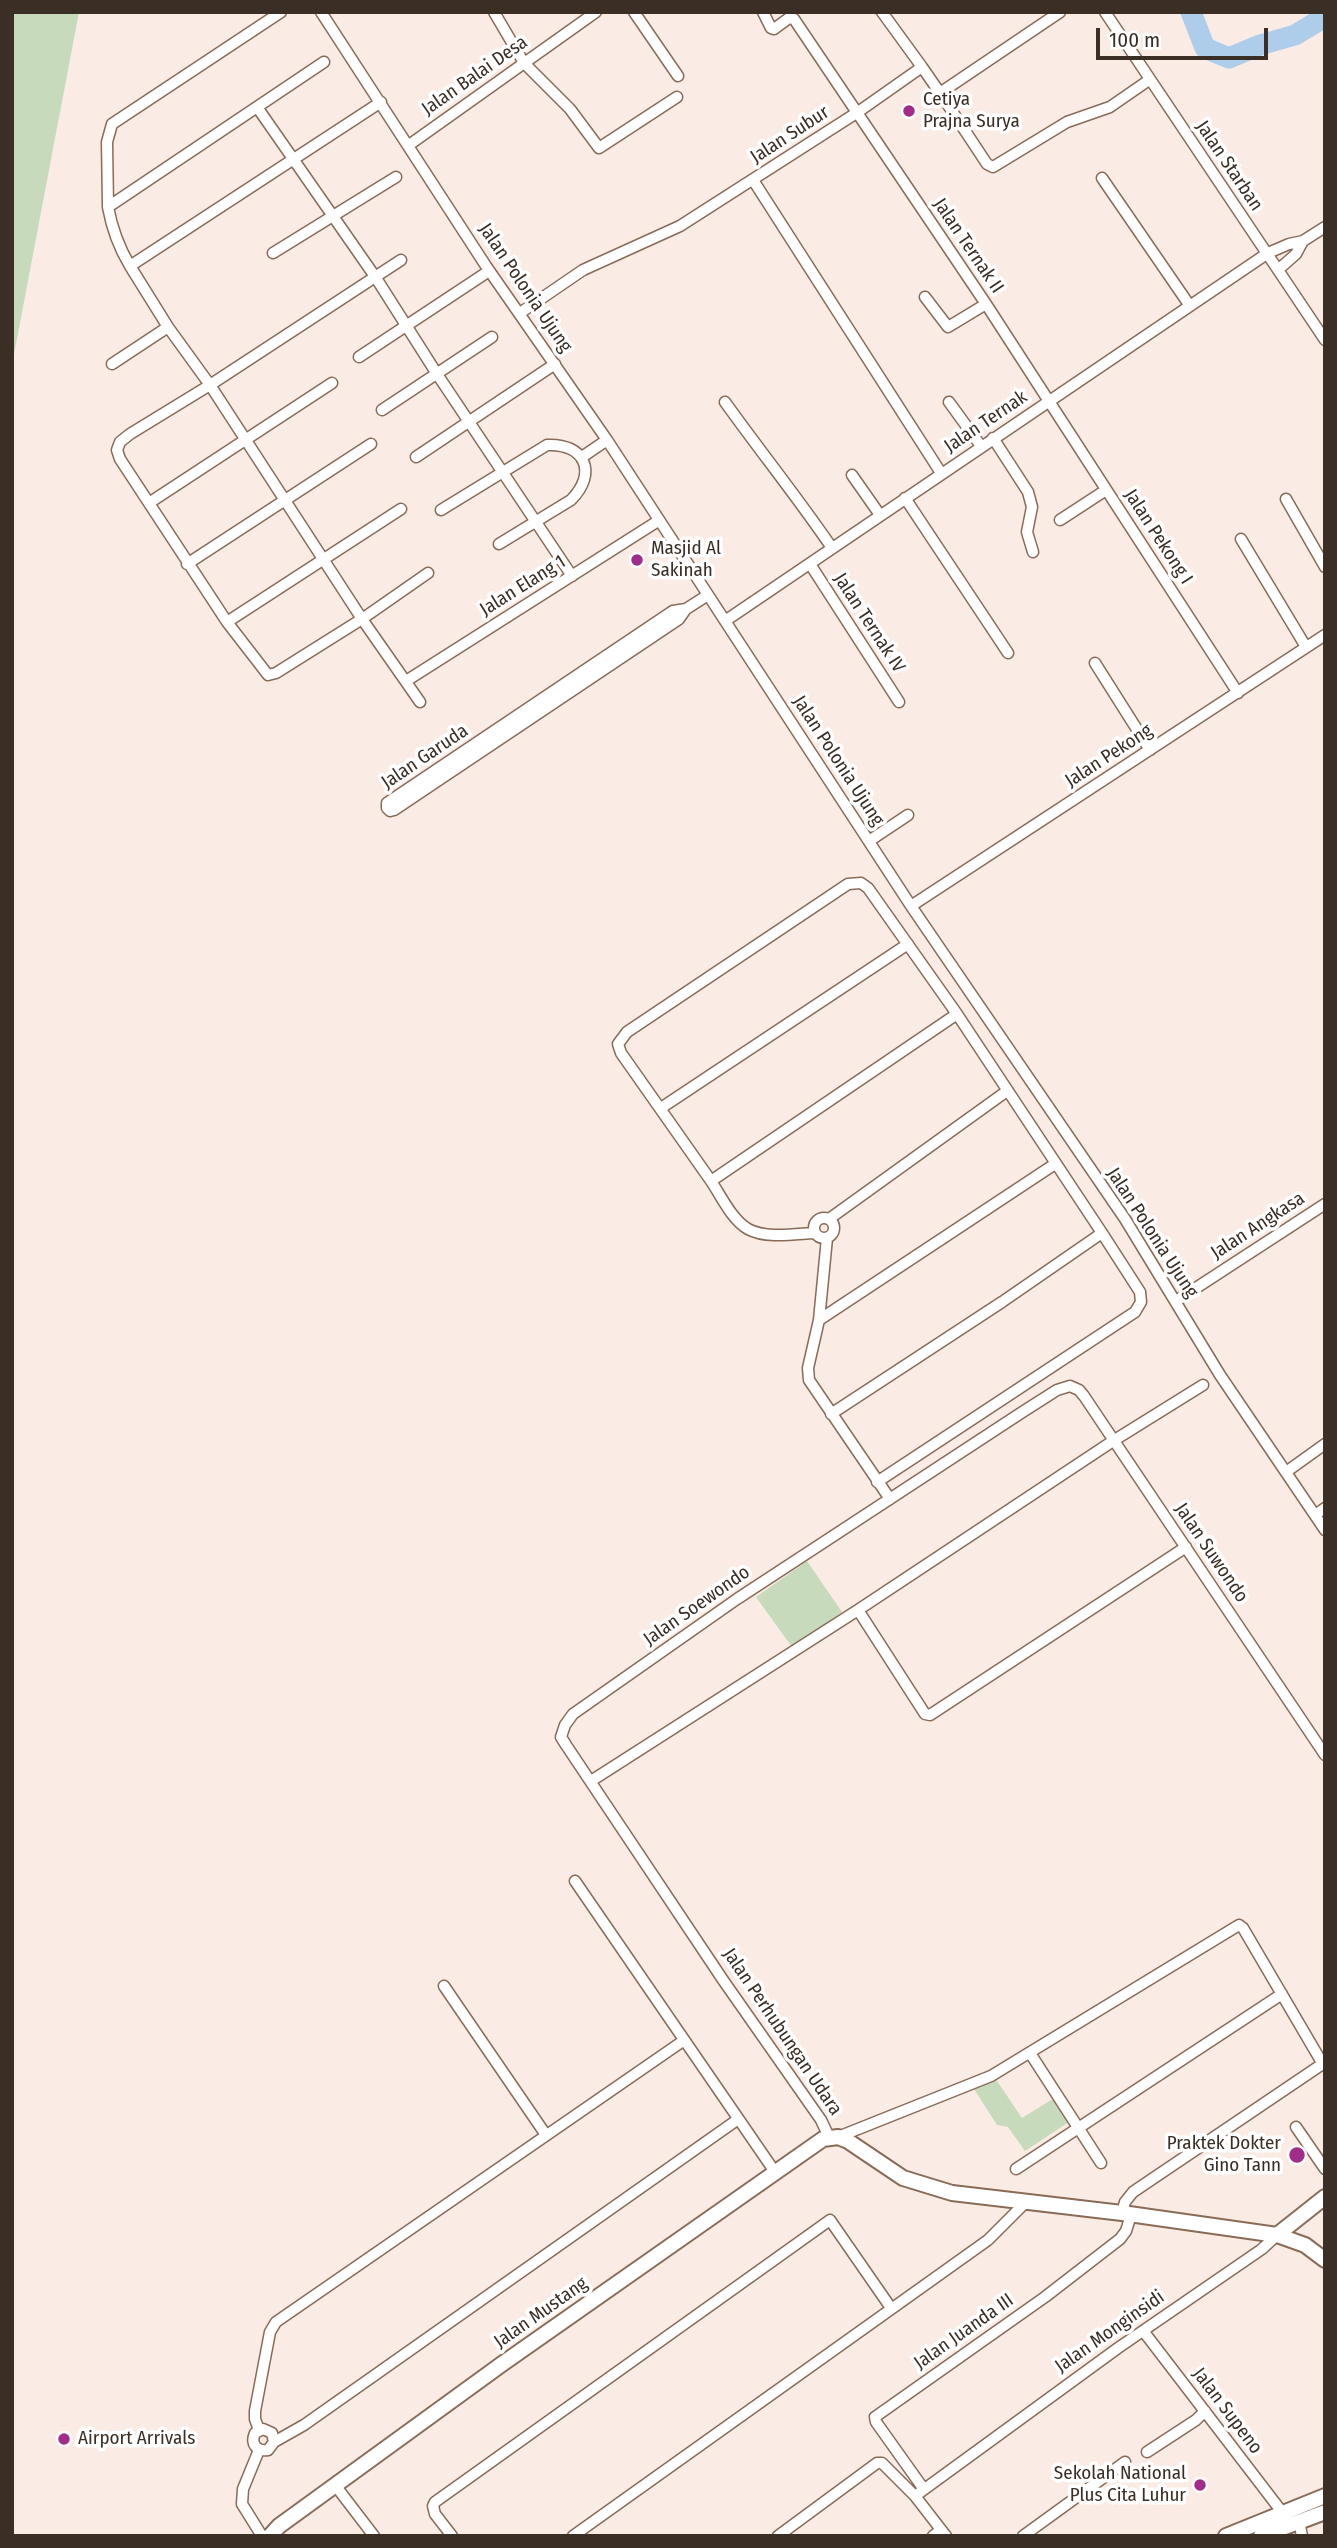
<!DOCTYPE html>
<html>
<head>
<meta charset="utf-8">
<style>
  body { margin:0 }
  #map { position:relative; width:1337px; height:2548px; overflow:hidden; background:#faece4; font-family:"Fira Sans Condensed",sans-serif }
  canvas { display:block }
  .frame { position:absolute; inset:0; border:14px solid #3a2e25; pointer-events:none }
  .scale { position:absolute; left:1096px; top:28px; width:172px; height:32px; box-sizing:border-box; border:4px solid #3a2e25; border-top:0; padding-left:9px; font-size:21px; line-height:24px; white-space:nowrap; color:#3a2e25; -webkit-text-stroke:5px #fff; paint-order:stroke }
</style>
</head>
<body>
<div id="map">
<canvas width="1337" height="2548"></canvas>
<div class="frame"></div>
<div class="scale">100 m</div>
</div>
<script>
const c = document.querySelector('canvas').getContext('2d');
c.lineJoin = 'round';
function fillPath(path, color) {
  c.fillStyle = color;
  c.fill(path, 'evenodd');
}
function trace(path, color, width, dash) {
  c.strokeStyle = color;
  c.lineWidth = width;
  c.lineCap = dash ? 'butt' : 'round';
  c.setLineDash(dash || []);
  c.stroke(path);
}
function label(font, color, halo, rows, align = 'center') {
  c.font = font + ' "Fira Sans Condensed",sans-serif';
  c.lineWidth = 7;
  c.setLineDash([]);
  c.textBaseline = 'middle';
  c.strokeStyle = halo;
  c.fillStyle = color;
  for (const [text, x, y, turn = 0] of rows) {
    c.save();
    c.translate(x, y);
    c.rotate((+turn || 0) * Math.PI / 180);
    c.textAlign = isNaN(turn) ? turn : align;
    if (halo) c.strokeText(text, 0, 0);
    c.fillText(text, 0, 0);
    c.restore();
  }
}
fillPath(new Path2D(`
  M12,12H79L12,365Z
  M807,1561L842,1612L792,1647L756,1597Z
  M995,2078L1022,2118L1056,2097L1072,2120L1025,2151L1008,2127L997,2125L974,2089Z`), '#c8dabc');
trace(new Path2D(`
  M1191,12L1205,48L1229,58L1260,45L1295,35L1325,17`), '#aecdea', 21);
const minor = new Path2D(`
  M321,12L486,266L607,440L911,906L1125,1219L1220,1375L1325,1530
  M494,12L524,63L570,109L599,148L677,97
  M634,12L678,76
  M763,12L771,28L774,29L789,18L794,19L986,304L1238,693
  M882,12L922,67
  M1105,12L1325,340
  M324,62L257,107L376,278L437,374L572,576
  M940,93L987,164L993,167L1067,122L1110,107L1149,80
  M381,102L130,266L168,327L210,385L362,619L420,702
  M409,145L596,12
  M1102,178L1190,306
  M753,180L941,473
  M108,207L107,142L112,124L281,12
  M1303,241L1325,227
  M273,253L396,177
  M401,260L210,385L130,434L120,442L117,450L120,459L227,622L268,675L276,673L362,619L428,573
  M130,266C118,246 112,229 108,207L257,107
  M925,297L948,327L986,304
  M520,313L583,270L680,226L858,112L922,67L940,93L1060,12
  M359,357L489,271
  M112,364L168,327
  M725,402C760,451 798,498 832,548
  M949,402L981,446
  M382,410L492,337
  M993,438L1028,492L1032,507L1027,532L1033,552
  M416,457L555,364
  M582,457L607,440
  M852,475L880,515
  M905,498L1008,653
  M1286,499L1325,567
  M149,503L332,383
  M441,510L547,445C585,443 598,473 571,500L499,544
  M1060,520L1106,490
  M1241,539L1306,647
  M187,564L371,444
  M810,564L899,702
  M686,609L673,611L387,803V808L390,811L394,810L679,619L686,609L708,595
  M725,621L1268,253L1289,244L1303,241L1296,254L1279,269
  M227,622L401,509
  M1095,663L1150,750
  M406,681L658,521
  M869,841L908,815
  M911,906L1325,635
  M957,1014L711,1181L621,1053L618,1044L627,1032L848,884L861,883L868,888L957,1014L1102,1233
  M661,1108L908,944
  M711,1181C721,1196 732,1220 748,1229C766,1239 795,1234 814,1233
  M814 1228a10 10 0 1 1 20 0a10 10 0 1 1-20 0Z
  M829,1219L1007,1091
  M827,1238L819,1320L808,1368L809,1380L890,1499
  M1176,1301L1325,1204
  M819,1320L1055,1164
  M831,1414L1002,1302L1102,1233L1140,1292L1141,1302L1135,1312L877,1482
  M1286,1472L1325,1444
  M1315,1515L1325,1508
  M858,1610L925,1714L930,1715L1186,1547
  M591,1781L858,1610L1113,1441L1203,1385
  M575,1881L775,2172
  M444,1986L546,2135
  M1030,2053L1101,2163
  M1296,2127L1325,2169
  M829,2137L821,2120L723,1980L566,1745L561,1737L565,1725L573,1714L737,1599L1024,1411L1057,1390L1070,1386L1079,1390L1084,1396L1325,1755
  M838,2137L991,2076L1239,1925L1243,1928L1321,2061V2065L1133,2192L1125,2202L1122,2213
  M1016,2169L1282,1994
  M1144,2332L1282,2512
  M259,2430L255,2419V2411L270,2332L276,2322L683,2041
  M274,2442L272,2433L263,2429L255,2433C250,2444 257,2452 268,2450L274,2442L304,2425L737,2120
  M259,2450L243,2489L242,2504L262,2536
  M1147,2452L1196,2420L1205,2411
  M335,2485L374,2536
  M923,2488L876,2422L875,2417L1045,2297L1120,2239L1126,2231L1131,2215
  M915,2496L1118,2348L1262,2249L1277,2235
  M1299,2521L1302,2536
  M452,2536L435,2514L433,2506L435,2502L830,2220L891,2308
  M573,2536L988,2240L1027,2201
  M778,2536L877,2463H882L915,2496L946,2536
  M933,2536L941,2530
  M1023,2536L1125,2462`);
const secondary = new Path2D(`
  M1277,2235L1325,2197
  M270,2536L279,2526L502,2364L823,2139L838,2137L848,2141L903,2178L952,2193L1122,2213L1277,2235L1305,2245L1325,2260
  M1226,2536L1325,2496
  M1261,2536L1325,2512`);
trace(minor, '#896b57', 13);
trace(secondary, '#896b57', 18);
trace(minor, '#fff', 10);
trace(secondary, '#fff', 14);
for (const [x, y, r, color] of [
  [909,111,7,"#a02d89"],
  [637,560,7,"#a02d89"],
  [1297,2155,9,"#a02d89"],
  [64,2439,7,"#a02d89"],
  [1200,2485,7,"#a02d89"]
]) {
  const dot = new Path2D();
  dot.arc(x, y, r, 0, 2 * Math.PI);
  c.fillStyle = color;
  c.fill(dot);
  trace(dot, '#fff', 2.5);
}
label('19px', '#3a2e25', '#fff', [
  ["Jalan Balai Desa",475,76,-35],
  ["Jalan Subur",790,135,-33],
  ["Jalan Starban",1229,166,56],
  ["Jalan Ternak II",968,246,56],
  ["Jalan Polonia Ujung",525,288,56],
  ["Jalan Ternak",986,422,-34],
  ["Jalan Pekong I",1158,537,57],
  ["Jalan Elang 1",523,586,-32],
  ["Jalan Ternak IV",869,623,57],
  ["Jalan Pekong",1109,756,-33],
  ["Jalan Garuda",425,757,-34],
  ["Jalan Polonia Ujung",838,761,57],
  ["Jalan Angkasa",1258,1226,-33],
  ["Jalan Polonia Ujung",1152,1233,57],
  ["Jalan Suwondo",1211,1553,56],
  ["Jalan Soewondo",697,1606,-35],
  ["Jalan Perhubungan Udara",782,2032,56],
  ["Jalan Mustang",541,2313,-35],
  ["Jalan Juanda III",964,2332,-35],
  ["Jalan Monginsidi",1110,2332,-35],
  ["Jalan Supeno",1227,2411,53]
]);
label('19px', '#3a2e25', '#fff', [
  ["Cetiya",923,100],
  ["Prajna Surya",923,122],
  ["Masjid Al",651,549],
  ["Sakinah",651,571],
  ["Praktek Dokter",1281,2144,"right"],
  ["Gino Tann",1281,2166,"right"],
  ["Airport Arrivals",78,2439],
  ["Sekolah National",1186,2474,"right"],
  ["Plus Cita Luhur",1186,2496,"right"]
], 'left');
</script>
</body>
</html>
